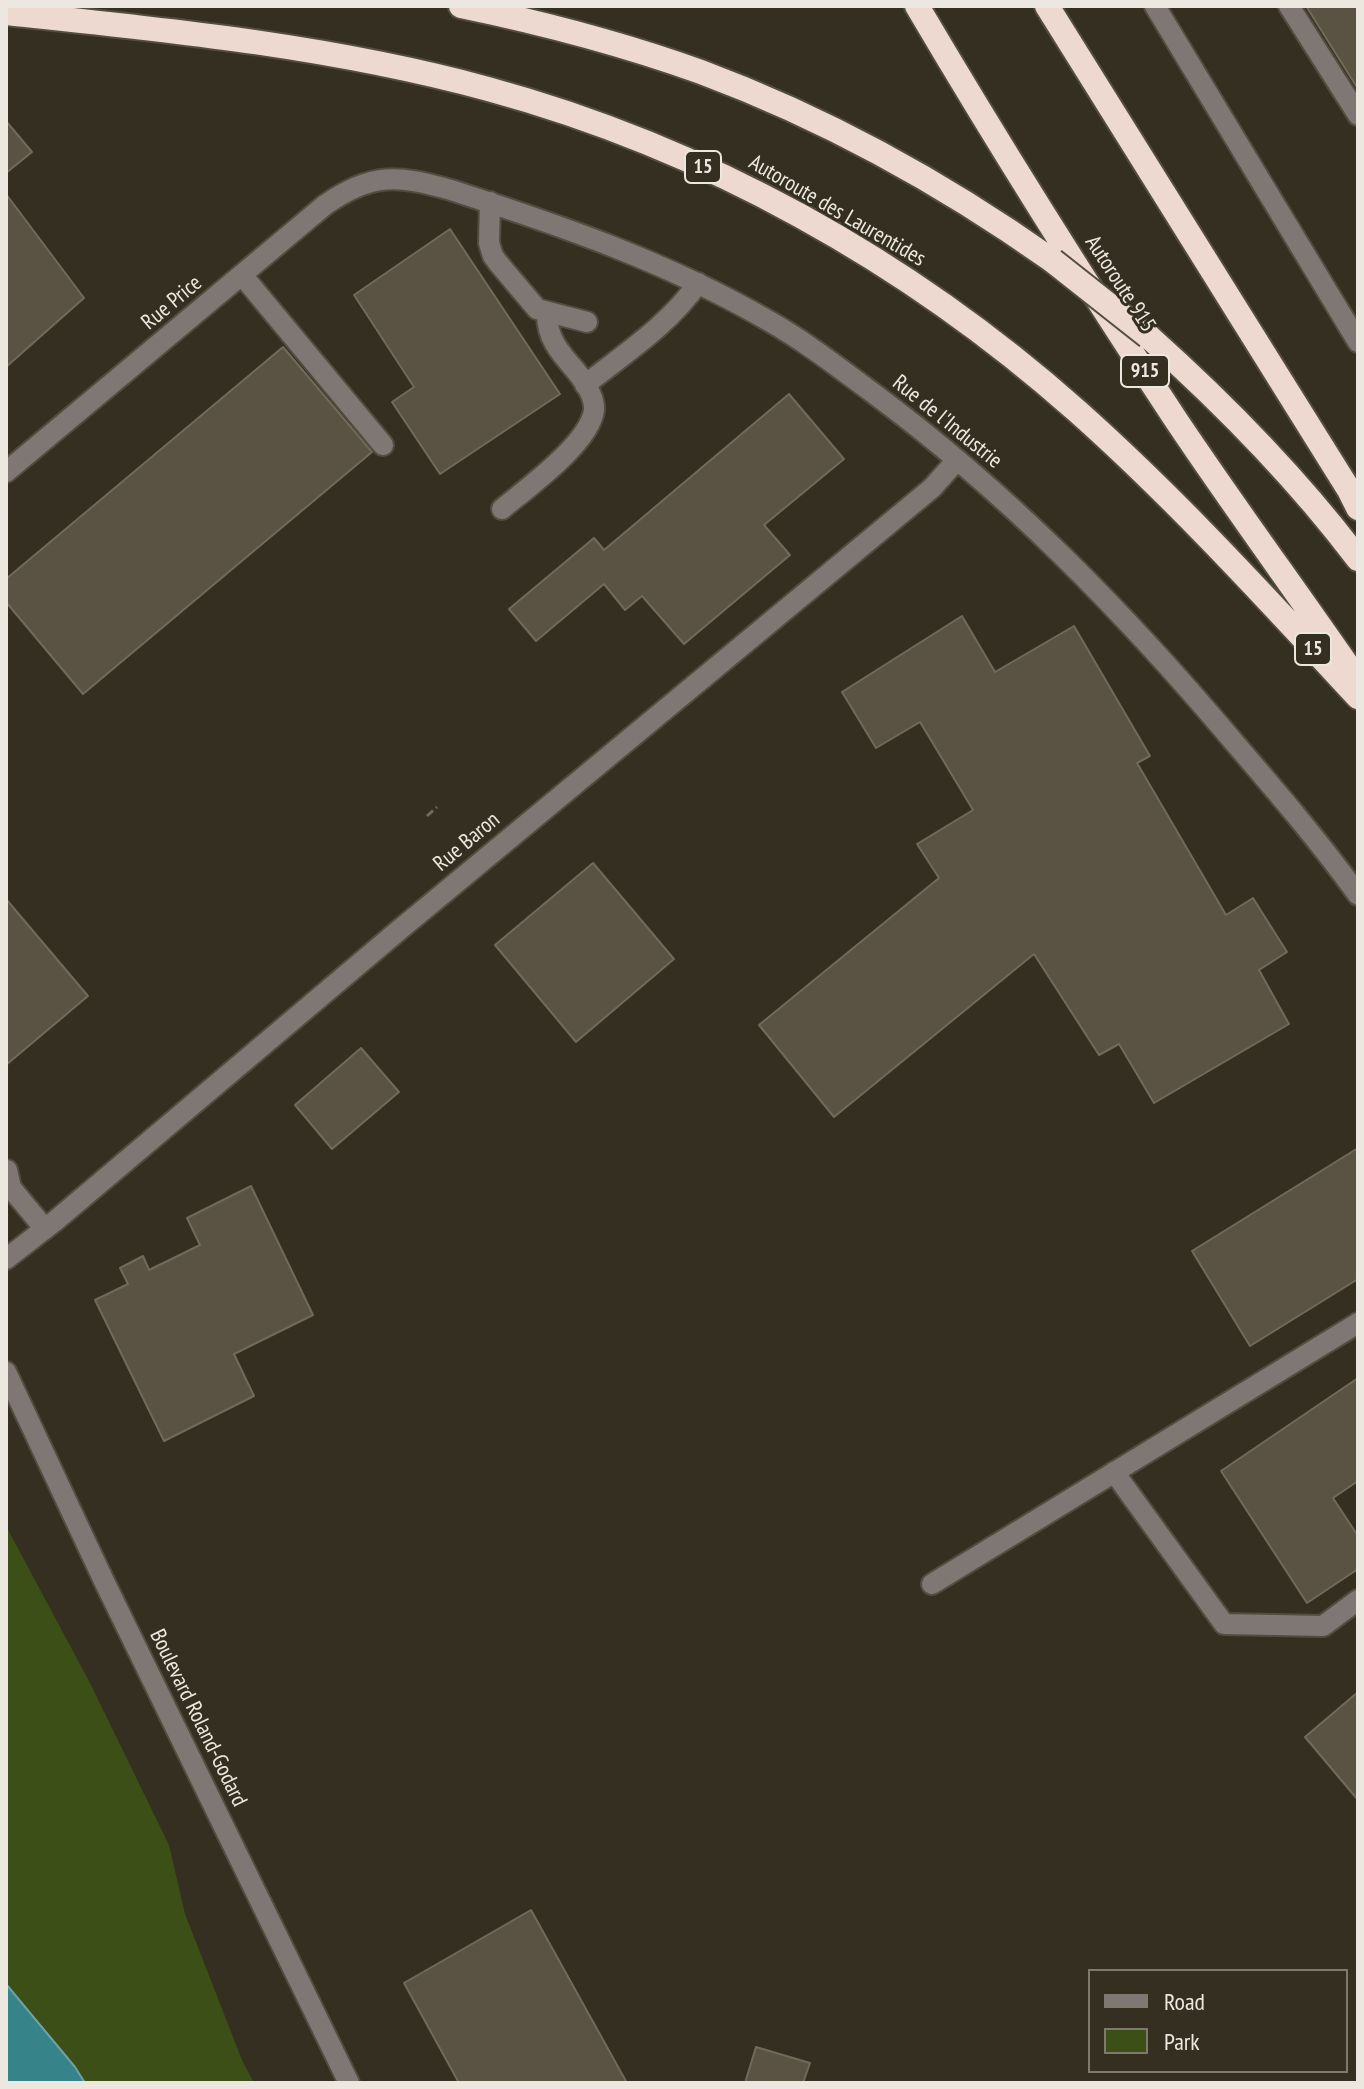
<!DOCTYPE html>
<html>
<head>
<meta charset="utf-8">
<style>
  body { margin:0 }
  #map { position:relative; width:1364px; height:2089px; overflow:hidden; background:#352f21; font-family:"PT Sans Narrow",sans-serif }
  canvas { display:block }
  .frame { position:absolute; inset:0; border:8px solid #ece8df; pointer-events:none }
  .legend { position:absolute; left:1088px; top:1969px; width:260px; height:104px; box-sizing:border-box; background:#352f21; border:2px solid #7e796d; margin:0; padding:10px 14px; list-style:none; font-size:24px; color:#ece8df }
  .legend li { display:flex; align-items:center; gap:16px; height:40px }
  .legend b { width:40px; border:2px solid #7e796d }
</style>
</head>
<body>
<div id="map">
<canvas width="1364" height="2089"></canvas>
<div class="frame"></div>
<ul class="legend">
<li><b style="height:10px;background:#7f7773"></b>Road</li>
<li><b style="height:22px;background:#3c4f16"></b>Park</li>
</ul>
</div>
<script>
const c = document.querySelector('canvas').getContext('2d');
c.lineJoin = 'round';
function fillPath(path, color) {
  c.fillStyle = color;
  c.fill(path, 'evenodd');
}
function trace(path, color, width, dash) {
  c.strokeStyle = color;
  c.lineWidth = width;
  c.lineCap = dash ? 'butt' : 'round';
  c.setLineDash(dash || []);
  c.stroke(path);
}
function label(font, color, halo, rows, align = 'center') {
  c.font = font + ' "PT Sans Narrow",sans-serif';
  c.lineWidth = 6;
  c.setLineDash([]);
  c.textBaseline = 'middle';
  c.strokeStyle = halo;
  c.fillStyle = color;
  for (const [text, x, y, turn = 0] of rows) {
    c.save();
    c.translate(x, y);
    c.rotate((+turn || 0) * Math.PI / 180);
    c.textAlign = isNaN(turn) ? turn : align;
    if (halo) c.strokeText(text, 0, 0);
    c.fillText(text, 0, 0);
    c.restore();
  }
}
fillPath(new Path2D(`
  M6,1526L90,1683L169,1845L185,1914L242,2060L254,2083H85L75,2067L6,1984Z`), '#3c4f16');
const water = new Path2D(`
  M6,1984L75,2067L85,2083H6Z`);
fillPath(water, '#36848a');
trace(water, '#6da2a4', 2);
const building = new Path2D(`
  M1306,6H1358V89Z
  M6,121L32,152L6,173Z
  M6,194L84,298L6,367Z
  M450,229L560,394L440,474L392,402L414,387L354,295Z
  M283,347L372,452L83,694L6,602V579Z
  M789,394L844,459L764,525L790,555L684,644L642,596L625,610L604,584L536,641L509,609L594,538L604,550Z
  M962,616L995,672L1074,626L1150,756L1137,763L1226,915L1253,898L1287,952L1259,970L1289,1024L1154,1103L1119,1044L1099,1055L1034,954L834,1117L759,1025L939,878L917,844L973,810L920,722L876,748L842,692Z
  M593,863L674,959L576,1042L495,945Z
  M6,899L88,996L6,1065Z
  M361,1048L399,1092L332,1149L295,1105Z
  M1358,1148V1279L1250,1346L1192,1251Z
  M251,1186L313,1315L234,1354L254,1396L164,1441L95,1300L128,1284L120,1268L143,1256L149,1270L200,1245L187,1218Z
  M1358,1378V1481L1333,1498L1358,1536V1569L1307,1603L1221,1471Z
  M1358,1692V1800L1305,1737Z
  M531,1910L627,2083H459L404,1983Z
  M756,2047L810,2063L803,2083H745Z`);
fillPath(building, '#5a5343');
trace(building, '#716a5a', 2);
const minor = new Path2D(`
  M1155,6L1358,342
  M1289,6L1358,115
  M490,202L489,243L493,256L499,264L537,309L587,322
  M242,275L383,445
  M585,385C624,354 669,325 698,283
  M6,472L325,205C372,172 398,175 451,190C562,226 667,262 769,321C806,342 839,368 873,393C1008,493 1125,613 1233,741C1276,791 1319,841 1358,895
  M502,509C527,488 590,443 594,410C595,397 584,381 576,371C560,353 546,337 547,312
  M7,1170L11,1188L45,1229
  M6,1259L55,1221L398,931L932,488L957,460
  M6,1372L104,1581L349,2083
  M1114,1472L1224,1624L1323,1626L1358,1600
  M932,1584L1358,1323`);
const highway = new Path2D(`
  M461,6C543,23 623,44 701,72C827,119 944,184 1053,261
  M917,6C999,145 1085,282 1174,417C1232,504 1294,588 1354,675
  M1047,6L1349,490L1358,508
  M6,13C168,30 330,46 488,89C705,148 908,261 1077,411C1177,500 1267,599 1358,697
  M1148,336C1224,404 1296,477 1358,559`);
trace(minor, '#524d3f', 24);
trace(highway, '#524d3f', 28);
trace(new Path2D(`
  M427,816L437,807`), '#706b5f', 3, [8, 4]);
trace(minor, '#7f7773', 20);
trace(highway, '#edd9d0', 24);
const highwayBridge = new Path2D(`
  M1053,261L1148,336`);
trace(highwayBridge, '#524d3f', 28, []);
trace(highwayBridge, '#edd9d0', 24);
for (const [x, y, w] of [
  [703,167,36],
  [1145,371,48],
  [1313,649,36]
]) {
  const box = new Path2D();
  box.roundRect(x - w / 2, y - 16, w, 32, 6);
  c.fillStyle = '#352f21';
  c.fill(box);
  trace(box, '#ece8df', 2);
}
label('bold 20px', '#ece8df', null, [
  ["15",703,167],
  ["915",1145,371],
  ["15",1313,649]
]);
label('22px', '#ece8df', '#352f21', [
  ["Autoroute des Laurentides",837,211,30],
  ["Autoroute 915",1120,284,57],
  ["Rue Price",172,303,-40],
  ["Rue de l'Industrie",947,422,39],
  ["Rue Baron",467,842,-40],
  ["Boulevard Roland-Godard",198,1718,64]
]);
</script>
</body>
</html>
